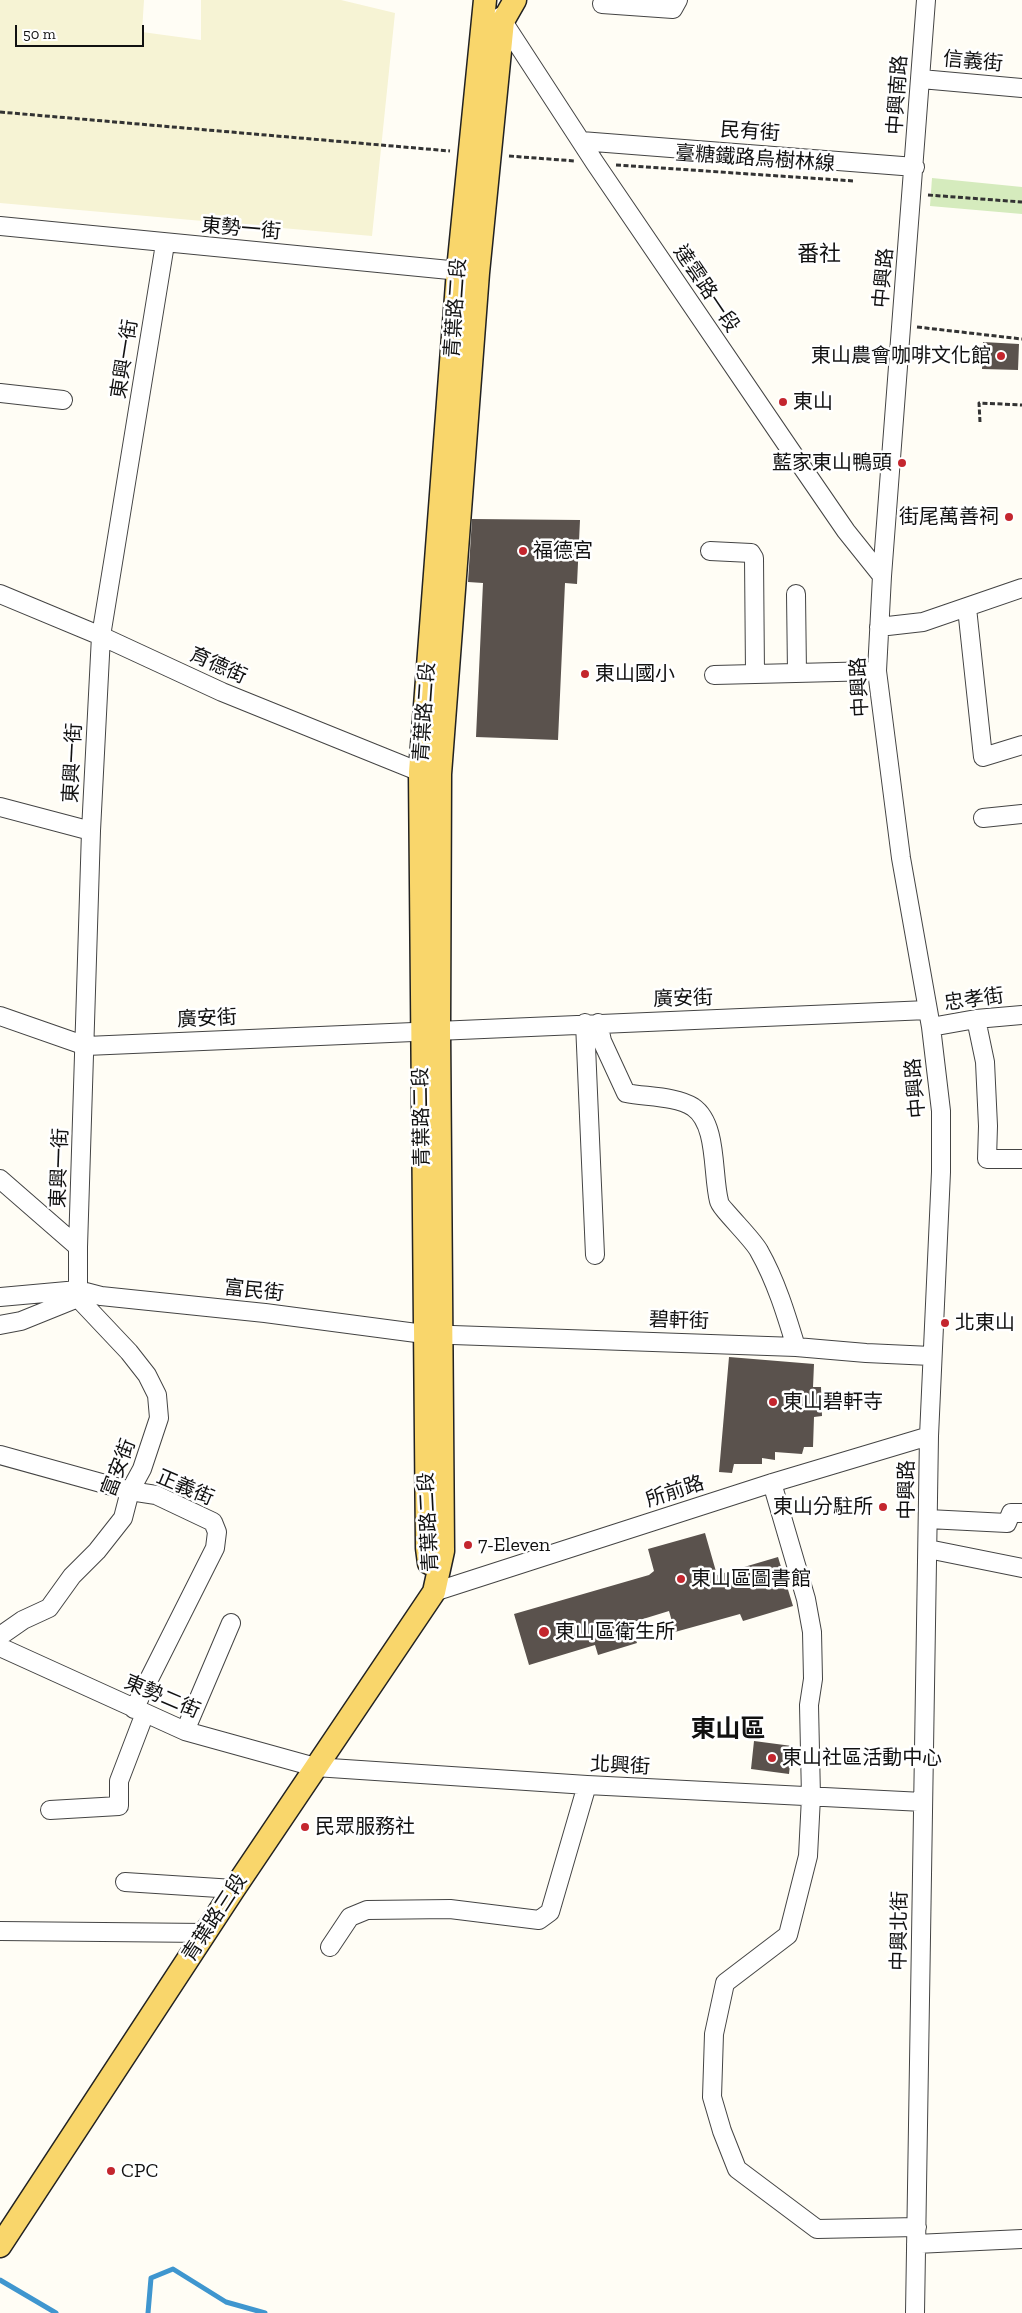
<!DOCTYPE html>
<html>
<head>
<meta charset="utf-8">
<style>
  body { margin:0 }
  #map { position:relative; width:1022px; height:2313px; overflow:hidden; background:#fffdf5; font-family:"Zilla Slab",serif }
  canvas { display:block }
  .scale { position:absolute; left:15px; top:25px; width:129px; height:22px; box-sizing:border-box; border:2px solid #111; border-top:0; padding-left:6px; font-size:15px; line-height:18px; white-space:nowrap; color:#111; -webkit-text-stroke:4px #fff; paint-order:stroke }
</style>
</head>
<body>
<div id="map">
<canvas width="1022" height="2313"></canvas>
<div class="scale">50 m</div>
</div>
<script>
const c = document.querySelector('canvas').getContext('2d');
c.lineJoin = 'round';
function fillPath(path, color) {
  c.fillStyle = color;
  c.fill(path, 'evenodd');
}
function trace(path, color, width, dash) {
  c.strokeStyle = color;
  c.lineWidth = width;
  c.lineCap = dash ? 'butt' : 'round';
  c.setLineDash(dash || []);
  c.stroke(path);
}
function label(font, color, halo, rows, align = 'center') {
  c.font = font + ' "Zilla Slab","Noto Sans TC",serif';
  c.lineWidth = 5;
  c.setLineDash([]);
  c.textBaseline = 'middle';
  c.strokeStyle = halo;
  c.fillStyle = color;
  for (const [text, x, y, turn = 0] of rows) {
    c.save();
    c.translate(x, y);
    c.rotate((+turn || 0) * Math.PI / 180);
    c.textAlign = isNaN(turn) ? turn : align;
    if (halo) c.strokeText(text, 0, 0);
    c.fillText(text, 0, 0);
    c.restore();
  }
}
fillPath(new Path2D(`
  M0,0H144L142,32L201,40V0H341L395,13L372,236L0,203Z`), '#f6f3d4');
fillPath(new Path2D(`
  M932,178L1022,187V214L930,206Z`), '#d5ebbd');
trace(new Path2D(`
  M0,2280L56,2313
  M148,2313L151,2278L173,2269L226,2302L265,2313`), '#3f96cf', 5);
fillPath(new Path2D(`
  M983,342L1019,344L1018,370L982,369Z
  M472,519L580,520L577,584L565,583L558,740L476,737L483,583L468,582Z
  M729,1357L814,1364L813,1387H821L822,1416L814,1417L813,1447H804L802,1454L775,1452V1460L762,1458V1464H734L732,1473L719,1472Z
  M705,1533L717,1575L778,1557L793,1606L743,1621L740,1614L675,1632L669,1611L630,1623L637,1643L598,1655L595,1645L529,1665L514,1614L649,1575L654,1571L648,1549Z
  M754,1741L792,1746L789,1774L751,1769Z`), '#5a524d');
const minor = new Path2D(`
  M602,4L673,9L678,0
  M500,17L595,163L789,448L846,531L882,576
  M921,79L1022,88
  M581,141L915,167
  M0,226L470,272
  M0,393L63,400
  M710,551L751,553L754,558L755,674
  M0,594L101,636L222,692L420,772L431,773
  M796,594L797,673
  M967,608L983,757L1022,745
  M879,627L923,622L1022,588
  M714,675L877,671
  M0,807L91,831
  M983,818L1022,814
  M0,1016L86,1046L928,1010
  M976,1019L985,1062L988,1126L987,1159H1022
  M585,1023L595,1255
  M598,1023L602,1041L626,1093C646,1097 676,1096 693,1107C718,1124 712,1174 719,1201C720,1208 753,1239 759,1251C776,1281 786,1314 796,1347
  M931,1027L976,1019L1022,1015
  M0,1179L78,1247
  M0,1297L78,1290L101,1296L265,1313L424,1334L796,1347L866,1353L931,1356
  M0,1325L21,1321L78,1298
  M0,1455L130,1491L156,1495L213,1522L217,1532L215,1548L134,1709
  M772,1483L806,1599L812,1632L813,1679L809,1705L811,1797L808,1856L788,1935L725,1983L714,2034L712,2097L722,2131L737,2169L817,2229L917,2227
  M928,1519L1007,1523L1011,1513H1022
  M928,1549L1022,1568
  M434,1592L772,1483L929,1436
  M0,1636L23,1620L49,1608L72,1576L97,1551L123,1518L130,1491L142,1469L159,1418L157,1395L147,1375L129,1352L78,1298V1247L91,831L101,636L165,244
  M0,1647L185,1731L315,1767L587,1785L923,1802
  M185,1731L231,1623
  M50,1810L119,1806V1781L145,1713
  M125,1882L234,1889
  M0,1931L206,1933
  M330,1947L350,1917L367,1910L450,1909L539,1920L550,1912L587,1785
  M916,2244L1022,2239
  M915,2313L929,1436L941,1172V1111L931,1027L901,858L877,671L882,576L926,0`);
const major = new Path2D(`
  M429,1563L427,1548L420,772L458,270L485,0
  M0,2246L234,1889L434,1592L443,1551L439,1030L440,774L478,273L503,21L515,0`);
trace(minor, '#444', 20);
trace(major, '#222', 25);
trace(new Path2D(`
  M0,112L450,151
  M509,156L575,161
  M616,165L854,181
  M928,195L1022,202
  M917,327L1022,339
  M980,422L979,403L1022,405`), '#333', 3, [5, 2.5]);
trace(minor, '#fff', 18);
trace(major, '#f9d66b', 22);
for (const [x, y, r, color] of [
  [1001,356,5,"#c4262e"],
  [783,402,5,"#c4262e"],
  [902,463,5,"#c4262e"],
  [1009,517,5,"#c4262e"],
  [523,551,5,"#c4262e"],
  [585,674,5,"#c4262e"],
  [945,1323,5,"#c4262e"],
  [773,1402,5,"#c4262e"],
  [883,1507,5,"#c4262e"],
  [468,1545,5,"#c4262e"],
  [681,1579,5,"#c4262e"],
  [544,1632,6,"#c4262e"],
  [772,1758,5,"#c4262e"],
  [305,1827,5,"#c4262e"],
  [111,2171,5,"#c4262e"]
]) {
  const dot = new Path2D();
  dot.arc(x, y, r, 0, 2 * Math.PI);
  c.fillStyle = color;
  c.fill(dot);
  trace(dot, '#fff', 2);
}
label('20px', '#111', '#fff', [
  ["信義街",973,62,5],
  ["中興南路",898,95,-86],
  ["民有街",750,132,4],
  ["臺糖鐵路烏樹林線",755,159,4],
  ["東勢一街",241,229,5],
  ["中興路",884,278,-85],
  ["達雲路一段",706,289,56],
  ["青葉路二段",456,308,-86],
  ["東興一街",125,359,-81],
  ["育德街",218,666,24],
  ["中興路",860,687,-93],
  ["青葉路二段",425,712,-86],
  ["東興一街",73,763,-87],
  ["廣安街",683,999,-2],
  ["忠孝街",974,1000,-8],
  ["廣安街",207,1019,-3],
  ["中興路",916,1088,-95],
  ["青葉路二段",422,1117,-91],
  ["東興一街",60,1168,-88],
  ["富民街",254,1291,6],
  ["碧軒街",679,1321,2],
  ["富安街",119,1468,-69],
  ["正義街",185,1488,23],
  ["中興路",907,1490,-90],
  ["所前路",675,1492,-18],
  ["青葉路二段",429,1522,-93],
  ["東勢二街",162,1697,23],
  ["北興街",620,1766,3],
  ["青葉路三段",215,1918,-57],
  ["中興北街",900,1931,-89]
]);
label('20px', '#111', '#fff', [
  ["東山農會咖啡文化館",991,356,"right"],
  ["東山",793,402],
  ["藍家東山鴨頭",892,463,"right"],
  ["街尾萬善祠",999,517,"right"],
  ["福德宮",533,551],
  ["東山國小",595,674],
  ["北東山",955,1323],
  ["東山碧軒寺",783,1402],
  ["東山分駐所",873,1507,"right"],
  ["7-Eleven",478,1545],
  ["東山區圖書館",691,1579],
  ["東山區衛生所",555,1632],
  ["東山社區活動中心",782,1758],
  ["民眾服務社",315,1827],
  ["CPC",121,2171]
], 'left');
label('22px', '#111', '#fff', [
  ["番社",819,255]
]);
label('bold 25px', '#111', '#fff', [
  ["東山區",728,1730]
]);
</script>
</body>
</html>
